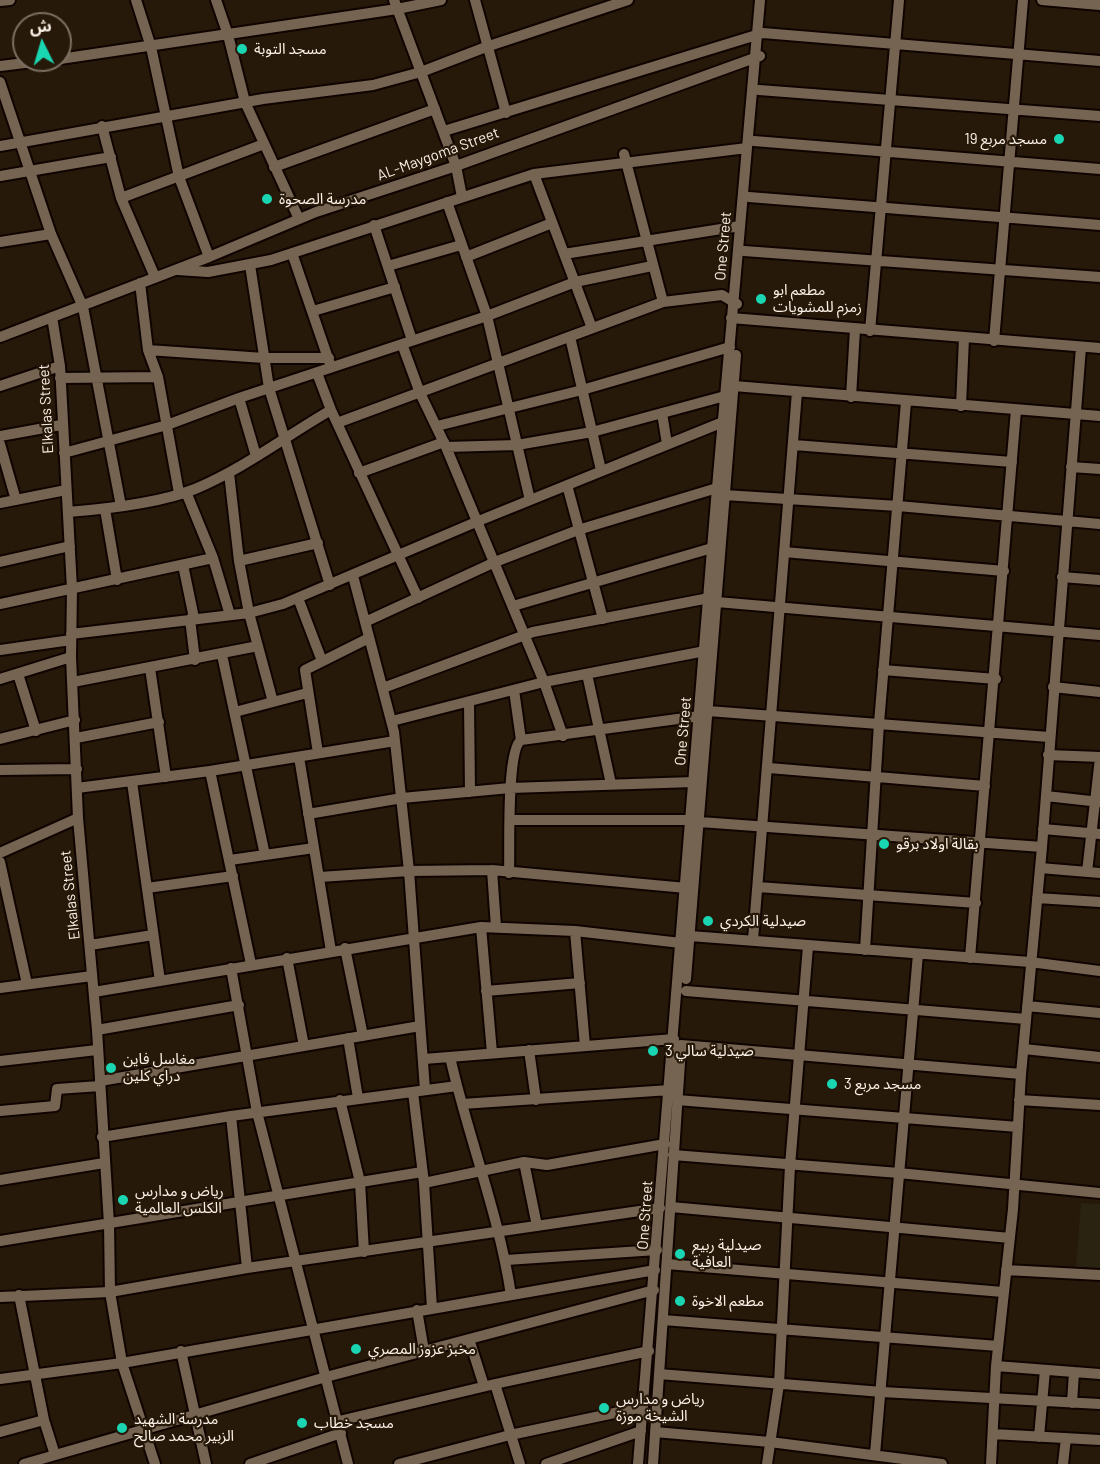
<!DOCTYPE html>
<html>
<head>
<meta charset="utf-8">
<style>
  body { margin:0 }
  #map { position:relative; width:1100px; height:1464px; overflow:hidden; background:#271909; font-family:Barlow,"Noto Sans Arabic",sans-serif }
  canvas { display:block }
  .north { position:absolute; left:12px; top:12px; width:60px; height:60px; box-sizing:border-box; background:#271909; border:2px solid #7c6f62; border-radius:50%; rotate:355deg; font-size:16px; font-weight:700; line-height:24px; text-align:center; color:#fbf1e7 }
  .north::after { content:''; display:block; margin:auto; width:21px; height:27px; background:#1ad5b2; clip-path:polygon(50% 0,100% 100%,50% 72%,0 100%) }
</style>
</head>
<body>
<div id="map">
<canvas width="1100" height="1464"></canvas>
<div class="north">ش</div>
</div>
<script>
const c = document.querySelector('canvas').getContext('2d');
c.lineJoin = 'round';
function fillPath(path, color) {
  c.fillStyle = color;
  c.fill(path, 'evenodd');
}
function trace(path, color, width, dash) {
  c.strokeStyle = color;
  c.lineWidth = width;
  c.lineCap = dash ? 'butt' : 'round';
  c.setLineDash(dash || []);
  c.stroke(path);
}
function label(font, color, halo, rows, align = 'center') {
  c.font = font + ' Barlow,"Noto Sans Arabic",sans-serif';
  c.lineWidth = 4.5;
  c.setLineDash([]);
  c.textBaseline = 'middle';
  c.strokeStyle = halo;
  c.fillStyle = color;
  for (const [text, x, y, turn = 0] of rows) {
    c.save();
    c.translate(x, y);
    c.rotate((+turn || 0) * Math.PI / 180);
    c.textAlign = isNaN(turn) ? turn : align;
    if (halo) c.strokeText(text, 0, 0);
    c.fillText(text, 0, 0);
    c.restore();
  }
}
fillPath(new Path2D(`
  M1081,1203L1100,1204V1269L1076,1267Z`), '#2a2312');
const minor = new Path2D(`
  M136,0L151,47L179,177L209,257
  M216,0L228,35L245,102L299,219
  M394,0L456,166L462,197
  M475,0L506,113
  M1042,0L1100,5
  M0,1L10,0
  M60,59L397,9L441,0
  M0,66L49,60
  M0,82L51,234L83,307L121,506
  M759,90L1100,116
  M102,126L121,198L155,277
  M444,131L763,33L1100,61
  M754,141L1100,169
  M0,146L263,99L373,85L421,72L486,47L628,0
  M624,154L663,302
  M274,167L435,109
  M534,174L592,328
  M0,176L111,157
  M749,197L1100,225
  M121,198L264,144
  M447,202L487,316L530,500
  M374,225L412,340
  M0,242L51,234
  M744,251L1100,277
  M292,253L330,364
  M564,254L740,226
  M466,257L552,223
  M250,265L269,388L330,585
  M388,266L461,245
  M178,270L208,272L271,260L534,174L747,148
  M140,283L148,350L158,377L179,493
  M313,311L395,287
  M52,317L60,366L72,589L71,657L78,818L97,1030L109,1224L110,1292L122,1363L155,1464
  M731,318L1100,348
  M870,331L899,0
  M0,337L209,257L316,212L456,166L760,56
  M570,337L601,470
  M994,341L1023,0
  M402,344L420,393L446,447L544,682L563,736
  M148,350L264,358H329
  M317,373L331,410L418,598
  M60,378L158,377
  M0,386L60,366
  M734,386L1100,416
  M851,397L855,329
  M239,398L256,456
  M961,406L964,338
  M662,413L667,444
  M337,423L663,302L722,295L737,304
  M437,426L582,390L730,347
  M0,436L61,425
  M0,444L16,500
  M794,445L1012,462
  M446,447L517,445L592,432L725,396
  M64,453L167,425L239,398L487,316L575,282L652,266
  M1071,467L1100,469
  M229,473L239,561L249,613L273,702
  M359,473L444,442
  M567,485L603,619
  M186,492L213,558L230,615
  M724,495L898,506L1100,524
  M0,503L66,490
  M105,509L117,580
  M68,512C106,509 160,503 195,489C243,469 286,436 331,410
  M784,552L1004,571
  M239,561L318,543
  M0,562L70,546
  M183,565L194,618
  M353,576L394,732L409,871L425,1090
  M1062,577L1100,580
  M298,598L322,661
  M717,602L1100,635
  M0,604L213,558
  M513,606L712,548
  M190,619L195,660
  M365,622L495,562L578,530L717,488
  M71,634L249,613L283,604L476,522L728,420
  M0,650L71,640
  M222,655L265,855
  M150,668L166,777
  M883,670L996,679
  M18,674L36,731
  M587,674L611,784
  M0,679L71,657
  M73,682L258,646
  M1053,687L1100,692
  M383,688L533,632L709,598
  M469,702L470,792
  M708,711L1049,737
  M235,712L307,693
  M392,721L544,682L705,651
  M76,738L159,722
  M0,739L75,720
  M521,740L700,716
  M318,753L305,670L369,638
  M1048,755L1100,757
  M299,757L331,951
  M769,768L985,786
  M0,770L77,769
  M210,771L251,964
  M132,782L160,981
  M77,788L210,771L395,741
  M1046,796L1100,802
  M308,814L402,798L510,788L694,782
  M511,820H692
  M700,822L1042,847
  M1043,829L1100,834
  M0,853L78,818
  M230,860L314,848
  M0,862L27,984
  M1040,868L1100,873
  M492,870L496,927
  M1087,872L1100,758
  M509,873C510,850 506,751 521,740L514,690
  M320,877L409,871L492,870L686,888
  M758,887L976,903
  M147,888L233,876
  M1037,898L1100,902
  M481,927L492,1053
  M575,931L585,1046
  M690,936L1030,962L1100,971
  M753,940L797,392
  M90,945L153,935
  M345,948L363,1036
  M865,950L879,723L906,402
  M287,958L304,1046
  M970,958L1016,410
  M231,968L257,1112L348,1464
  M686,979L736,355
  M0,988L92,976
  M486,991L580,983
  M686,991L1026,1019
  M94,992L481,927L575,931L681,943
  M1027,1006L1100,1013
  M97,1030L239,1005
  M348,1038L358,1098
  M681,1045L1021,1074
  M1024,1049L1100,1057
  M529,1050L536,1100
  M450,1057C468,1137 499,1214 511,1295
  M424,1059L674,1039
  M0,1061L97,1050
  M100,1081L420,1026
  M413,1092L424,1183L432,1308
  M340,1100L360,1182L364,1252
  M677,1100L1018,1127
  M1019,1100L1100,1105
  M462,1104L670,1090
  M0,1111L55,1106L57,1089L100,1086
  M231,1116L247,1268
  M102,1137L231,1116L457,1086
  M673,1155L899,1173L1100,1193
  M524,1162L537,1226
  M0,1180L104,1163
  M424,1183L524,1162L547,1165L665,1144
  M671,1207L1010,1238
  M0,1241L422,1172
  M506,1260L657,1250
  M667,1264L1003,1292
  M1006,1270L1100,1275
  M19,1295L44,1420L55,1455
  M0,1297L110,1292L247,1268L660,1208
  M417,1310L424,1351
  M663,1320L998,1346
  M469,1339L484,1386
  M181,1351L206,1464
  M996,1366L1100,1374
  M659,1374L882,1392L1100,1404
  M0,1379L122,1363L655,1270
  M495,1384L520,1464
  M1072,1403L1074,1372
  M339,1421L495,1384L649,1351
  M0,1432L44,1420
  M655,1432L770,1442L942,1464
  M993,1434L1100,1440
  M1039,1437L1045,1370
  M875,1454L918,954
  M24,1464L326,1377L654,1290
  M250,1464L341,1433
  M399,1464L510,1435L643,1407
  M546,1464L641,1431
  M638,1464L717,488L760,0
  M653,1464L681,1048
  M767,1464L779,1384L790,1166L808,946
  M991,1464L996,1366L1013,1209L1021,1074L1042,847L1081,347
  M1063,1464L1066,1438`);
trace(minor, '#100400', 14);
trace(minor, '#766452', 10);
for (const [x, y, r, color] of [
  [242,49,6,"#1ad5b2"],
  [1059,139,6,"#1ad5b2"],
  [267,199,6,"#1ad5b2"],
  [761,299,6,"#1ad5b2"],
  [884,844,6,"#1ad5b2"],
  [708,921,6,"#1ad5b2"],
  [653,1051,6,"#1ad5b2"],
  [111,1068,6,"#1ad5b2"],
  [832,1084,6,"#1ad5b2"],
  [123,1200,6,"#1ad5b2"],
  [680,1254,6,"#1ad5b2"],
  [680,1301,6,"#1ad5b2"],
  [356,1349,6,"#1ad5b2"],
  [604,1408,6,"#1ad5b2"],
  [302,1423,6,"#1ad5b2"],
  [122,1428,6,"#1ad5b2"]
]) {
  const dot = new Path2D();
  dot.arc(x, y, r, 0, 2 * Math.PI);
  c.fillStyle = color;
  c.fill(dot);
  trace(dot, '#271909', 2);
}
label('15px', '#fbf1e7', '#271909', [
  ["مسجد التوبة",254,49],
  ["مسجد مربع 19",1047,139,"right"],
  ["مدرسة الصحوة",279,199],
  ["مطعم ابو",773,290],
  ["زمزم للمشويات",773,307],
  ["بقالة اولاد برقو",896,844],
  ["صيدلية الكردي",720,921],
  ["صيدلية سالي 3",665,1051],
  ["مغاسل فاين",123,1059],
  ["دراي كلين",123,1076],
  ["مسجد مربع 3",844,1084],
  ["رياض و مدارس",135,1191],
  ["الكلس العالمية",135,1208],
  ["صيدلية ربيع",692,1245],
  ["العافية",692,1262],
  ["مطعم الاخوة",692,1301],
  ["مخبز عزوز المصري",368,1349],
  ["رياض و مدارس",616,1399],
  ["الشيخة موزة",616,1416],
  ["مدرسة الشهيد",134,1419],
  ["الزبير محمد صالح",134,1436],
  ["مسجد خطاب",314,1423]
], 'left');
label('15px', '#fbf1e7', '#271909', [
  ["AL-Maygoma Street",438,154,-20],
  ["One Street",723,246,-85],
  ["Elkalas Street",46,409,-93],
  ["One Street",683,731,-85],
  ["Elkalas Street",70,895,-96],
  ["One Street",645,1215,-86]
]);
</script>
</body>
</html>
